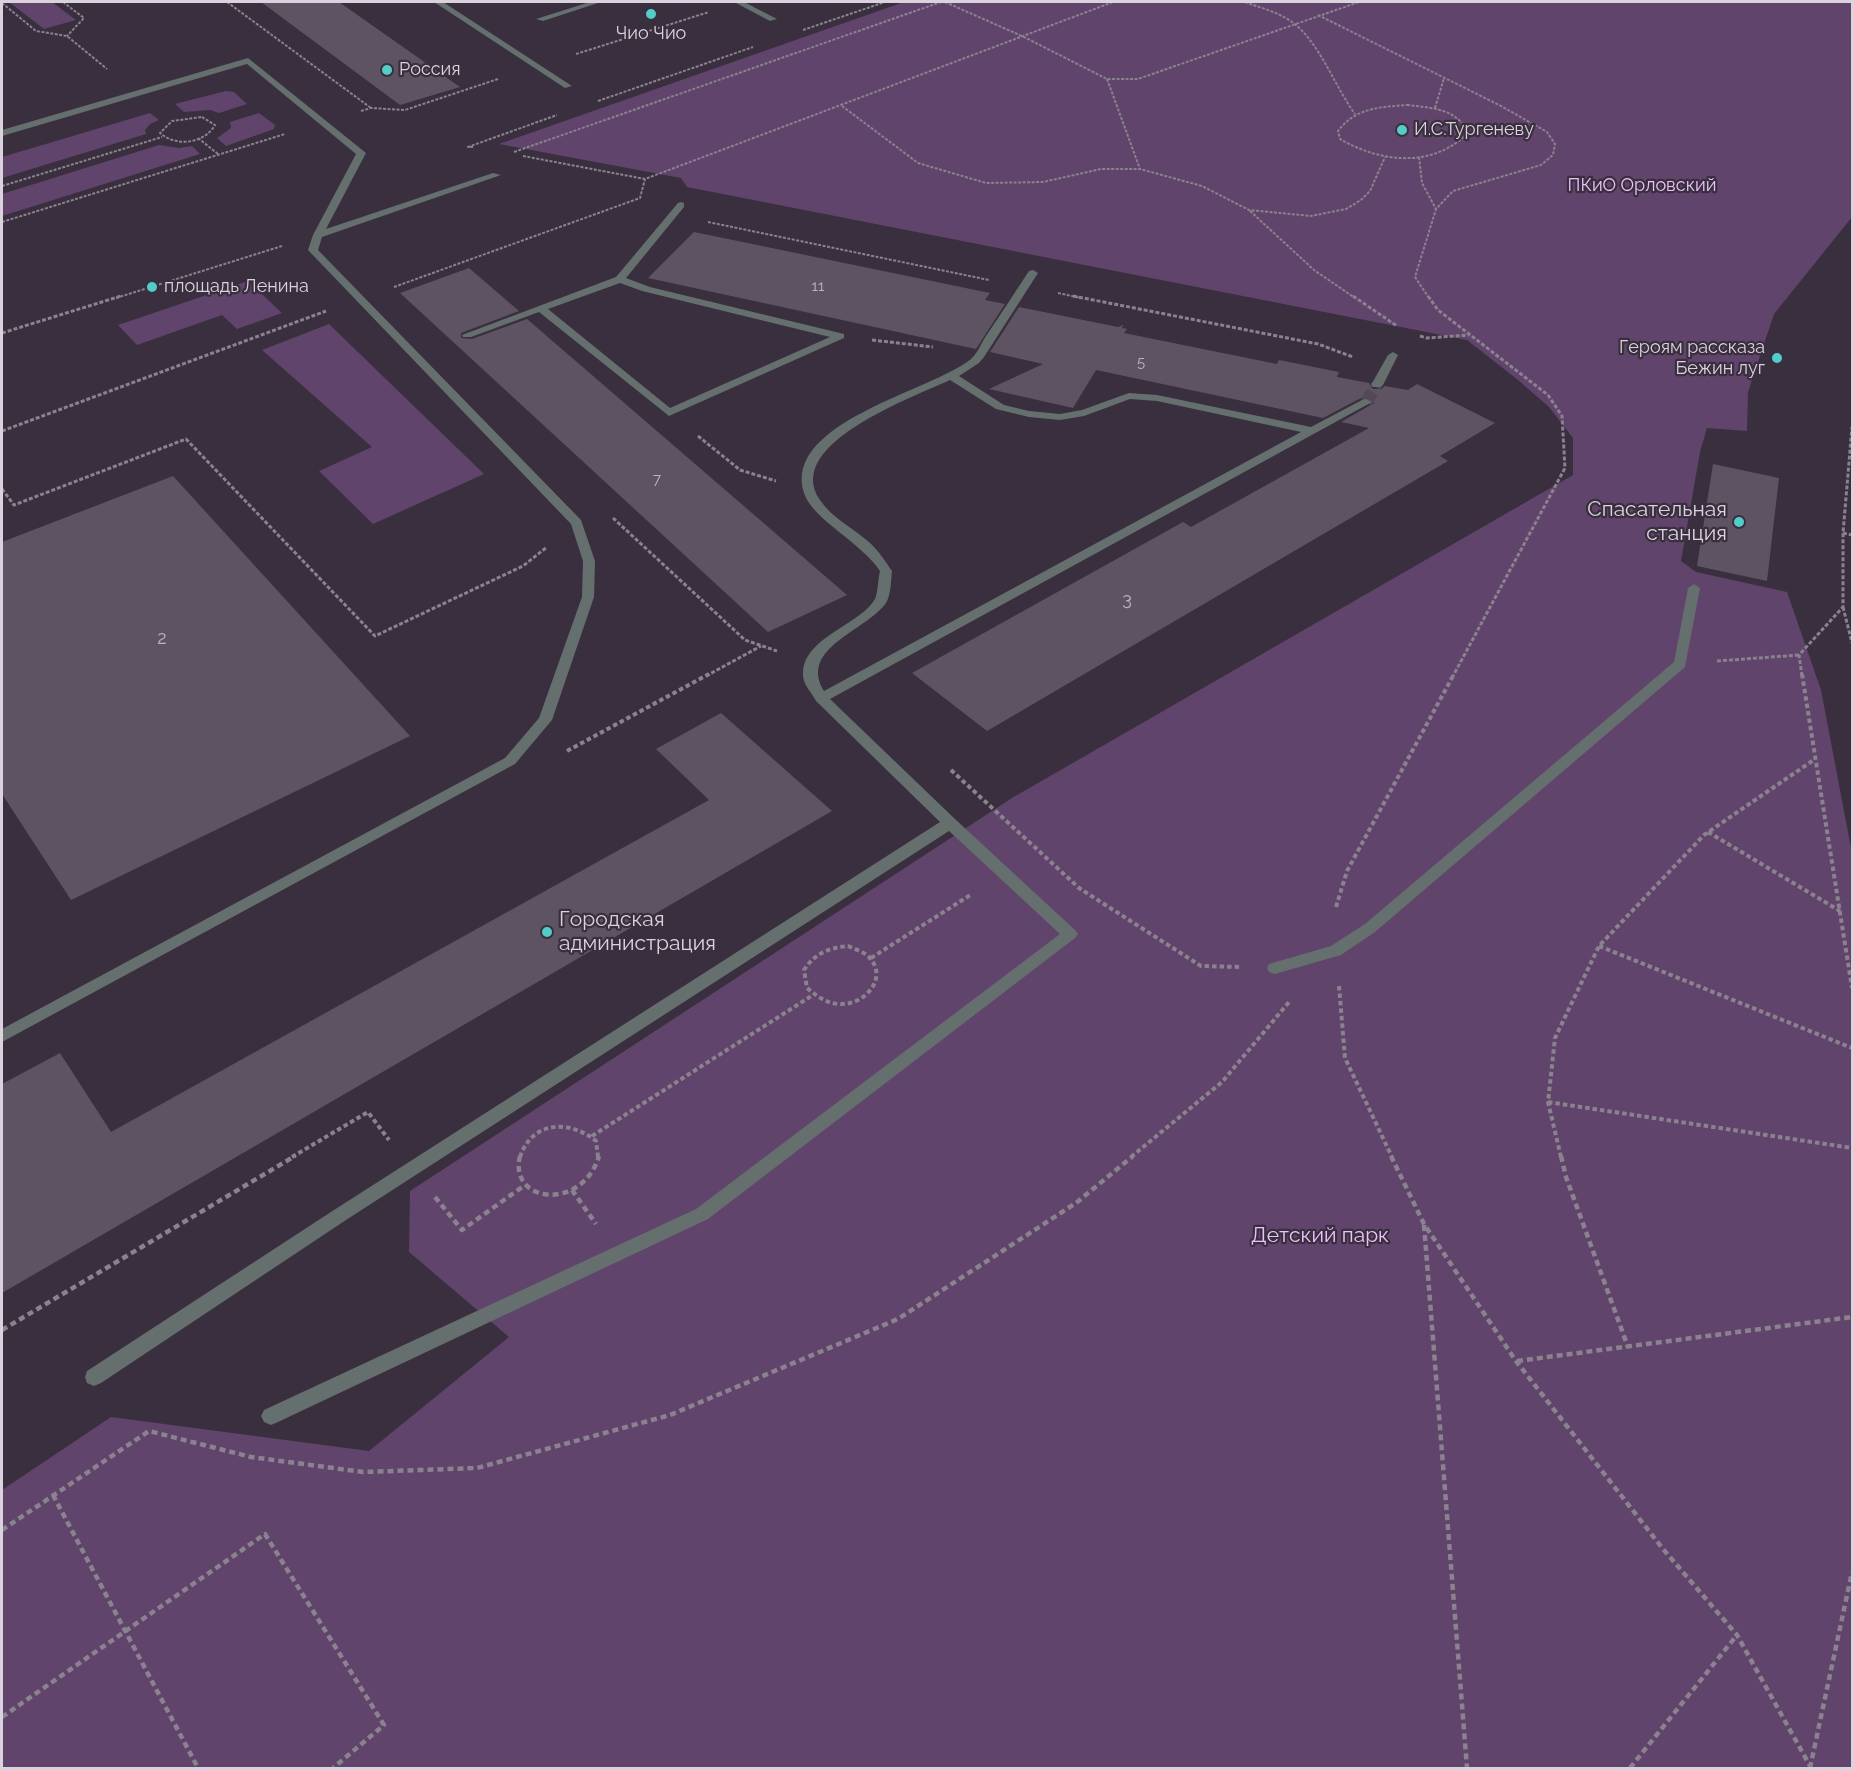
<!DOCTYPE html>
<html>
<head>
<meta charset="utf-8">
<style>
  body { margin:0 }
  #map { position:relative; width:1854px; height:1770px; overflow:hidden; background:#3a2f3e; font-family:Raleway,sans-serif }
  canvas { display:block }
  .frame { position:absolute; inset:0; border:3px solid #dad3dd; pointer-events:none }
</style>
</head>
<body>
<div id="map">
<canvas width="1854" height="1770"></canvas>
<div class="frame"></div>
</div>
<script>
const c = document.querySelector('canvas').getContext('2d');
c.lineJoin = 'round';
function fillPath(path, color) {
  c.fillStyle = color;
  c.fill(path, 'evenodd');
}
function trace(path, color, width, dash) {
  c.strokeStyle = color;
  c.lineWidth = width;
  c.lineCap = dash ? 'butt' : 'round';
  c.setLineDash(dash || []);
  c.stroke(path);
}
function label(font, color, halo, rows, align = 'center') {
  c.font = font + ' Raleway,sans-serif';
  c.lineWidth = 4.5;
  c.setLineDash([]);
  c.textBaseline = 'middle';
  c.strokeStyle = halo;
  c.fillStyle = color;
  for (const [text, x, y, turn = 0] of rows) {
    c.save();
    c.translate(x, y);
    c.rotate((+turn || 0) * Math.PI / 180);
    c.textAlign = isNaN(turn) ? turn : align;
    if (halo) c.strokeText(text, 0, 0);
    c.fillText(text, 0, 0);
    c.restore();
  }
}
fillPath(new Path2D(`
  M9,2H52L76,20L44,29Z
  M904,2H1852V217L1774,314L1748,392L1747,431L1707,428L1700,452L1681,561L1696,572L1787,592L1821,690L1852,853V1768H2V1490L111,1417L369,1451L509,1337L409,1252L410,1191L1012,798L1573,475V438L1549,407L1518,380L1467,340L687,187L681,178L499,144Z
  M226,91L234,92L247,104L219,113L210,110L184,112L175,104Z
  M150,113L159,120L150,124L145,130L146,134L2,178V157Z
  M259,113L275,125L274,129L226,146L217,138L231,128L230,122Z
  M159,145L179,148L192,146L200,154L2,216V194Z
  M248,281L282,313L237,329L222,315L137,345L118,325Z
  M329,324L484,474L373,524L319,471L372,447L262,350Z`), '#60446b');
fillPath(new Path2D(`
  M261,2H339L460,87L400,105Z
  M694,232L990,293L985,300L1005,304L976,349L648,278Z
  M469,268L519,311L461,333V338L472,339L527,319L847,595L768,632L400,293Z
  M1019,307L1118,327L1123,325L1122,328L1127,329L1124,333L1277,364L1279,360L1339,372L1337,377L1369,383L1373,389H1381L1385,386L1408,390L1417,384L1495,423L1440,456L1448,461L987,731L912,673L1183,522L1191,527L1369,428L1341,422L1374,403L1367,397L1361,398L1323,418L1096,370L1073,408L989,389L1043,364L990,352Z
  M1713,464L1779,478L1767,581L1697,566Z
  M173,476L410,736L71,900L2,794V542Z
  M721,713L832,811L2,1293V1084L60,1053L111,1132L709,800L656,749Z`), '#5e5362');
trace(new Path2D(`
  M1366,402L1377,385`), '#524856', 12, [12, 6]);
trace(new Path2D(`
  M63,2L84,18L67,36
  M227,2L371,108
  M945,2L1024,37L1107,79H1138L1359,2
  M1245,2C1261,8 1278,12 1292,22C1319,41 1335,87 1355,114
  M2,3L36,31L67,36L107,69
  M1318,15L1501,106L1547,132L1555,144L1553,155L1541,165L1453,191L1436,209L1415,277L1429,298
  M803,30L885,2
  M576,54L709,12
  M1107,79L1140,169
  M598,101L753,47
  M1407,105C1431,108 1457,108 1468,133C1433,168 1381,163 1340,139L1338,131C1355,108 1380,107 1407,105Z
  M842,106L918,163L986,183L1043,182L1101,169H1140L1202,186L1249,210L1311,216L1346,209L1361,200L1370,191L1385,157
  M1435,108L1444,78
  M361,111L371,108L405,110L498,79
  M202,117L215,125C204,144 176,147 160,133L172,121Z
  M198,138L218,154
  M473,147H468L557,115
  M514,152L941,2
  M523,156L645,179L1113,2
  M1419,157L1422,183L1436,209
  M2,186L162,137
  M1250,211L1314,270L1355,298
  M2,222L285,134
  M708,222L989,280
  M394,287L640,198L645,179
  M1058,293L1081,298
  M116,298L282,246`), '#8b828f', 2, [3, 1.5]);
trace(new Path2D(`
  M1073,296L1318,344L1353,357
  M1353,296L1397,326
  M1428,296L1438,310L1548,395L1562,416L1565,468L1453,676
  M2,333L121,296
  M1420,336L1427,338L1469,335
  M872,340L933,347
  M2,431L326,311
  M698,436L740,470L776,481
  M2,489L14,505L186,439L375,636L523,566L547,547
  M613,518L745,640L777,651
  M1843,533L1852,535
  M1843,607L1852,643
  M1717,661L1799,655
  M706,676L761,646
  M1802,676L1799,655L1843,607V533L1852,427`), '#8b828f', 3, [4, 2]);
trace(new Path2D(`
  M1802,674L1852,988
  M567,751L709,674
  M951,770L1079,888L1201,966L1241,967
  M1708,832L1840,911
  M1336,907L1347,871L1454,674
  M848,946C855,949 864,952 869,957C889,978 865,1005 840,1004C827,1004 817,996 807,988L804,970C815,953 829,948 848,946Z
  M1599,946L1852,1048
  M871,958L972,894
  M1339,986L1345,1058L1392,1157
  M1548,1102L1852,1148
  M592,1136L813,995
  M292,1157L368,1112L389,1140
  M520,1157C532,1121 569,1119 596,1141L598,1157
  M1131,1157L1222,1082L1289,1002
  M1561,1157L1548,1102L1555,1038L1599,946L1704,835L1815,759`), '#8b828f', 4, [4.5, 3]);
trace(new Path2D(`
  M520,1156C508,1203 582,1212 599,1156
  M1391,1156L1424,1224L1516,1361L1663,1549L1737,1635L1810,1766
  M1561,1156L1566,1177L1628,1347
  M572,1190L596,1224
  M435,1197L462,1230L525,1185
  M1424,1225L1467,1768
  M2,1330L295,1156
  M1517,1361L1852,1317
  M53,1495L198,1768
  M2,1530L149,1431L251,1457L363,1472L477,1468L670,1415L898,1319L1076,1203L1133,1156
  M2,1717L265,1534L384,1725L333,1768
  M1630,1768L1737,1635
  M1810,1768L1852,1572`), '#8b828f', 4.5, [6, 4]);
fillPath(new Path2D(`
  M434,2H443L572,86L565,88Z
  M590,2H601L543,21L536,19Z
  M734,2H744L777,19L770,21Z
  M248,58L366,153L326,229L493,173L501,175L322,237L318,250L581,520L595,561L594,597L552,720L515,764L2,1042V1029L505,758L539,718L582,597L583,561L571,524L308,250L313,235L356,154L247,64L2,136V130Z
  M681,202L684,203V207L626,278L650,287L844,334V338L669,416L539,312L471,337H463L462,335L616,277L678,203ZM620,283L642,291L830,337L670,408L548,309Z
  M1033,270L1038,273L984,357L979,363L959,376L1004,405L1029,411L1060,414L1082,410L1129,393L1157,395L1311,427L1362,400L1366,399L1372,402L830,699L955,819L1075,930L1078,934L1075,938L708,1219L278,1422L271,1425L264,1422L261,1416L264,1410L696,1209L1060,934L949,831L346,1220L101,1383L94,1386L87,1383L85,1377L87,1371L334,1210L940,822L816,701C813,695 806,687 804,681C795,639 859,627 875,599C878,592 878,579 880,571C862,543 812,519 804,493C782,422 932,391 971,359C978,353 981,343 986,336C1001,314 1015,292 1029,271ZM950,380L996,409L1029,417L1060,420L1084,416L1130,399L1157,401L1301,432L824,691C798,648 866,631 886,603C891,595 891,580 892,571C885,561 879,551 869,542C853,528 832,518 820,500C782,444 914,397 950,380Z
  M1393,352L1398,355L1383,385L1381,387H1373L1371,385L1388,355Z
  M1694,584L1700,588L1685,667L1375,932L1341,955L1275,974L1269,972L1267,968L1269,964L1331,946L1365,924L1674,662L1688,588Z`), '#646f6e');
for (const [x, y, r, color] of [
  [651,14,6,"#53cdc9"],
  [387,70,6,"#53cdc9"],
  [1402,130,6,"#53cdc9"],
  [152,287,6,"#53cdc9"],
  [1777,358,6,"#53cdc9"],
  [1739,522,6,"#53cdc9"],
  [547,932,6,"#53cdc9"]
]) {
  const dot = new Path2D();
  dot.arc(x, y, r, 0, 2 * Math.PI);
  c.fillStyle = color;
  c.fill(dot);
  trace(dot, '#3a2f3e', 2);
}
label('15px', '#bbb3be', null, [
  ["11",818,286],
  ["5",1141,362],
  ["7",657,479]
]);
label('18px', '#dad3dd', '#3a2f3e', [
  ["Чио Чио",651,34,"center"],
  ["Россия",399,70],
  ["И.С.Тургеневу",1414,130],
  ["площадь Ленина",164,287],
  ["Героям рассказа",1765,348,"right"],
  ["Бежин луг",1765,369,"right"]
], 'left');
label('18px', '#ebc1fb', '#3a2f3e', [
  ["ПКиО Орловский",1642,186]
]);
label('18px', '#bbb3be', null, [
  ["3",1127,600],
  ["2",162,639]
]);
label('21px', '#dad3dd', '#3a2f3e', [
  ["Спасательная",1727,510],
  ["станция",1727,534],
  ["Городская",559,920,"left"],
  ["администрация",559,944,"left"]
], 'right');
label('21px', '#ebc1fb', '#3a2f3e', [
  ["Детский парк",1320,1236]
]);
</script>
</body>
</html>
